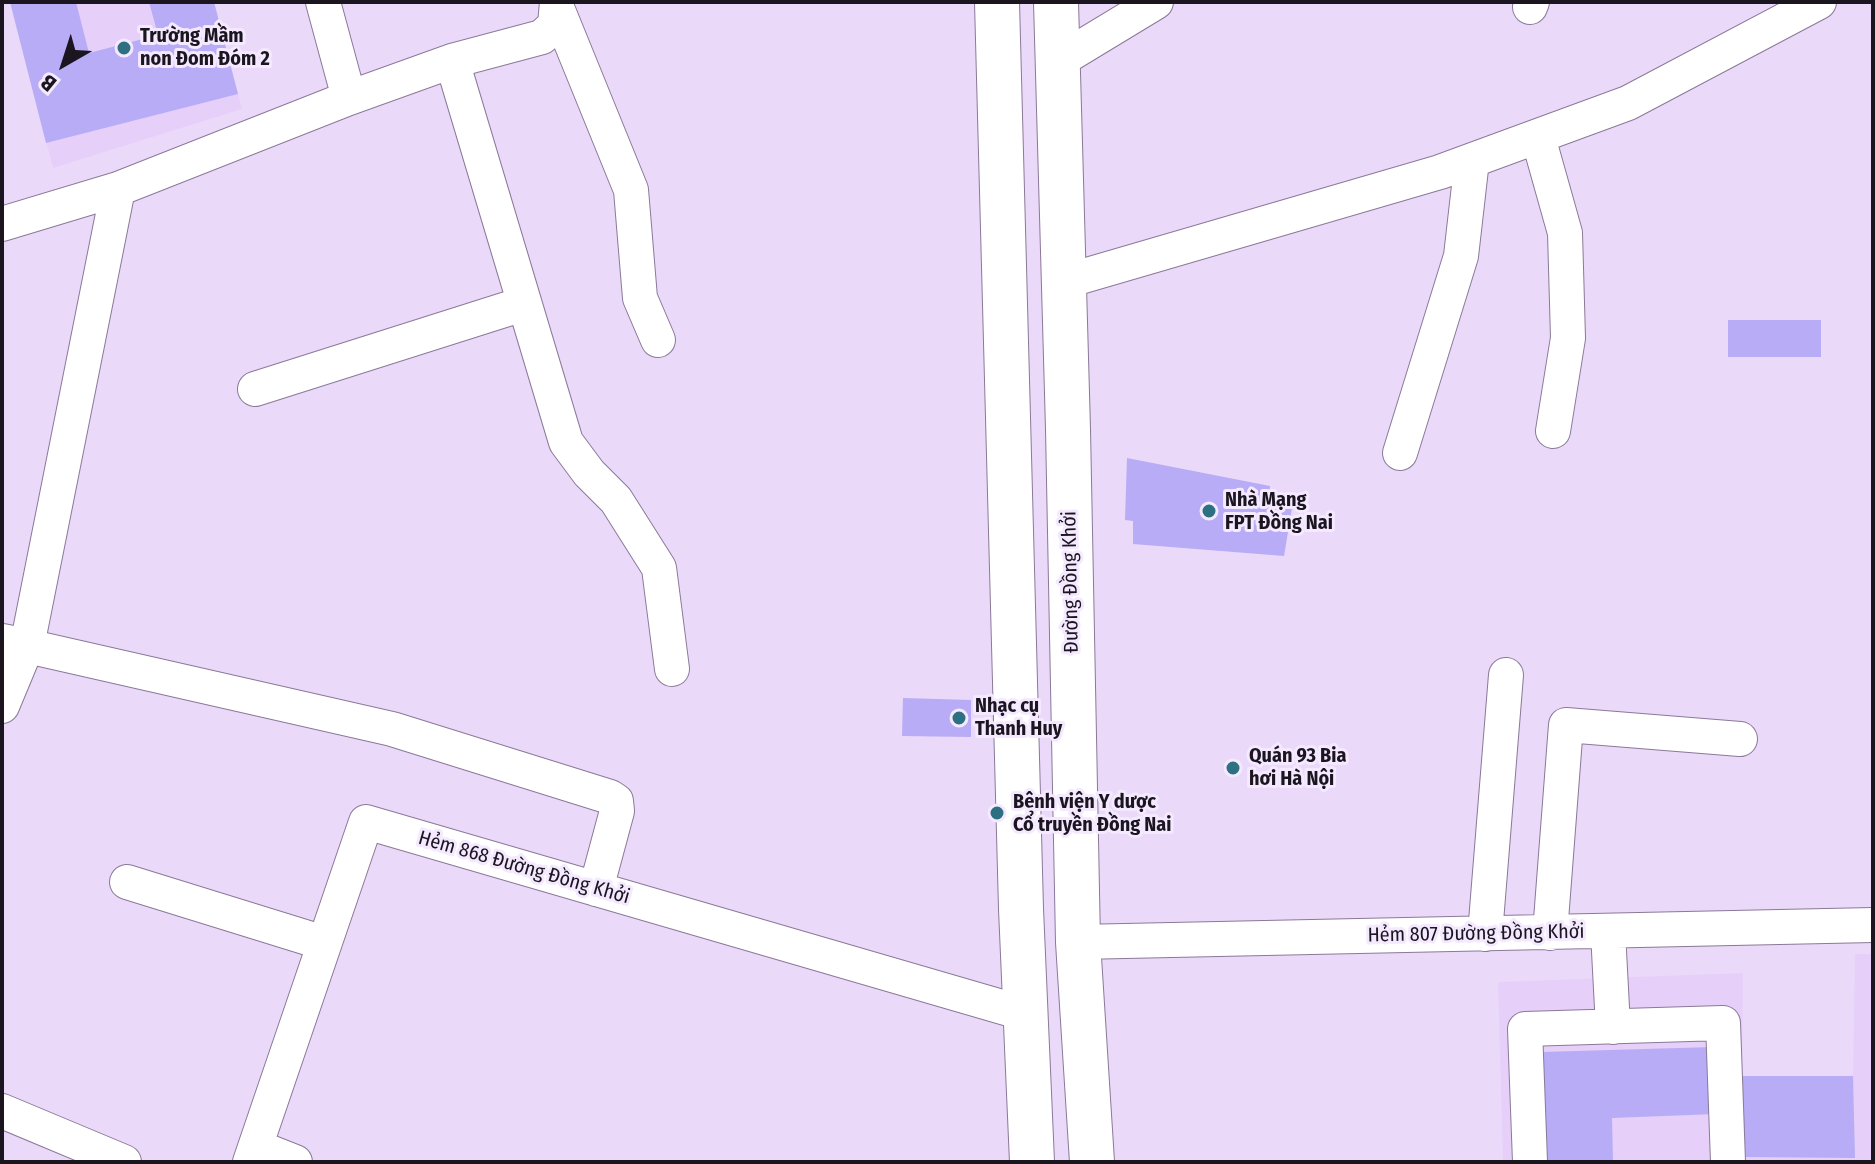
<!DOCTYPE html>
<html>
<head>
<meta charset="utf-8">
<style>
  body { margin:0 }
  #map { position:relative; width:1875px; height:1164px; overflow:hidden; background:#ebd9fa; font-family:"Fira Sans Condensed",sans-serif }
  canvas { display:block }
  .frame { position:absolute; inset:0; border:4px solid #1b1520; pointer-events:none }
  .north { position:absolute; left:24px; top:24px; width:80px; height:80px; -webkit-text-stroke:6px #f4e9fe; paint-order:stroke; rotate:219deg; font-size:22px; font-weight:700; line-height:32px; text-align:center; color:#1b1520 }
  .north::after { content:''; display:block; margin:auto; width:28px; height:36px; background:#1b1520; clip-path:polygon(50% 0,100% 100%,50% 72%,0 100%) }
</style>
</head>
<body>
<div id="map">
<canvas width="1875" height="1164"></canvas>
<div class="frame"></div>
<div class="north">B</div>
</div>
<script>
const c = document.querySelector('canvas').getContext('2d');
c.lineJoin = 'round';
function fillPath(path, color) {
  c.fillStyle = color;
  c.fill(path, 'evenodd');
}
function trace(path, color, width, dash) {
  c.strokeStyle = color;
  c.lineWidth = width;
  c.lineCap = dash ? 'butt' : 'round';
  c.setLineDash(dash || []);
  c.stroke(path);
}
function label(font, color, halo, rows, align = 'center') {
  c.font = font + ' "Fira Sans Condensed",sans-serif';
  c.lineWidth = 6;
  c.setLineDash([]);
  c.textBaseline = 'middle';
  c.strokeStyle = halo;
  c.fillStyle = color;
  for (const [text, x, y, turn = 0] of rows) {
    c.save();
    c.translate(x, y);
    c.rotate((+turn || 0) * Math.PI / 180);
    c.textAlign = isNaN(turn) ? turn : align;
    if (halo) c.strokeText(text, 0, 0);
    c.fillText(text, 0, 0);
    c.restore();
  }
}
fillPath(new Path2D(`
  M10,2H214L242,109L53,168Z
  M1855,954H1873V1162H1503L1498,982L1743,973L1742,1076H1853Z`), '#e6d0f9');
fillPath(new Path2D(`
  M10,2H76L89,53L158,35L149,2H214L238,94L46,143Z
  M1728,320H1821V357H1728Z
  M1127,458L1270,486L1269,497L1293,502L1284,556L1133,544V521L1125,520Z
  M903,698L971,700V737L902,736Z
  M1713,1047L1716,1114L1612,1118L1613,1162H1545L1541,1052Z
  M1741,1076H1853L1855,1158L1742,1157Z`), '#b7acf5');
const minor = new Path2D(`
  M323,2L349,98
  M1530,7L1532,2
  M557,8L631,190L640,298L658,340
  M452,61L566,442L589,473L616,500L659,568L672,669
  M1057,62L1156,2
  M1538,137L1565,233L1568,338L1553,431
  M2,224L118,189L349,98L452,61L542,37L555,25L557,2
  M1063,282L1440,172L1628,103L1819,2
  M255,389L523,304
  M1400,453L1461,256L1472,160
  M2,641L27,646L118,189
  M2,706L27,646L392,729L610,797L616,801L617,811L596,889
  M127,882L324,943
  M1608,932L1613,1027
  M1550,933L1566,725L1740,739
  M1485,934L1506,675
  M1078,942L1873,925
  M2,1111L124,1162
  M257,1147L295,1162
  M250,1162L366,822L1026,1014
  M1530,1162L1525,1029L1723,1023L1728,1162`);
const major = new Path2D(`
  M997,2L1021,909L1032,1162
  M1056,2L1068,429L1078,942L1092,1162`);
trace(minor, '#8a7998', 36);
trace(major, '#8a7998', 46);
trace(minor, '#fff', 34);
trace(major, '#fff', 44);
for (const [x, y, r, color] of [
  [124,48,8,"#2d7081"],
  [1209,511,8,"#2d7081"],
  [959,718,8,"#2d7081"],
  [1233,768,8,"#2d7081"],
  [997,813,8,"#2d7081"]
]) {
  const dot = new Path2D();
  dot.arc(x, y, r, 0, 2 * Math.PI);
  c.fillStyle = color;
  c.fill(dot);
  trace(dot, '#f4e9fe', 3);
}
label('bold 20px', '#1b1520', '#f4e9fe', [
  ["Trường Mầm",140,36],
  ["non Đom Đóm 2",140,59],
  ["Nhà Mạng",1225,500],
  ["FPT Đồng Nai",1225,523],
  ["Nhạc cụ",975,706],
  ["Thanh Huy",975,729],
  ["Quán 93 Bia",1249,756],
  ["hơi Hà Nội",1249,779],
  ["Bệnh viện Y dược",1013,802],
  ["Cổ truyền Đồng Nai",1013,825]
], 'left');
label('20px', '#1b1520', '#f4e9fe', [
  ["Đường Đồng Khởi",1071,582,-91],
  ["Hẻm 868 Đường Đồng Khởi",524,868,16],
  ["Hẻm 807 Đường Đồng Khởi",1476,934,-1]
]);
</script>
</body>
</html>
